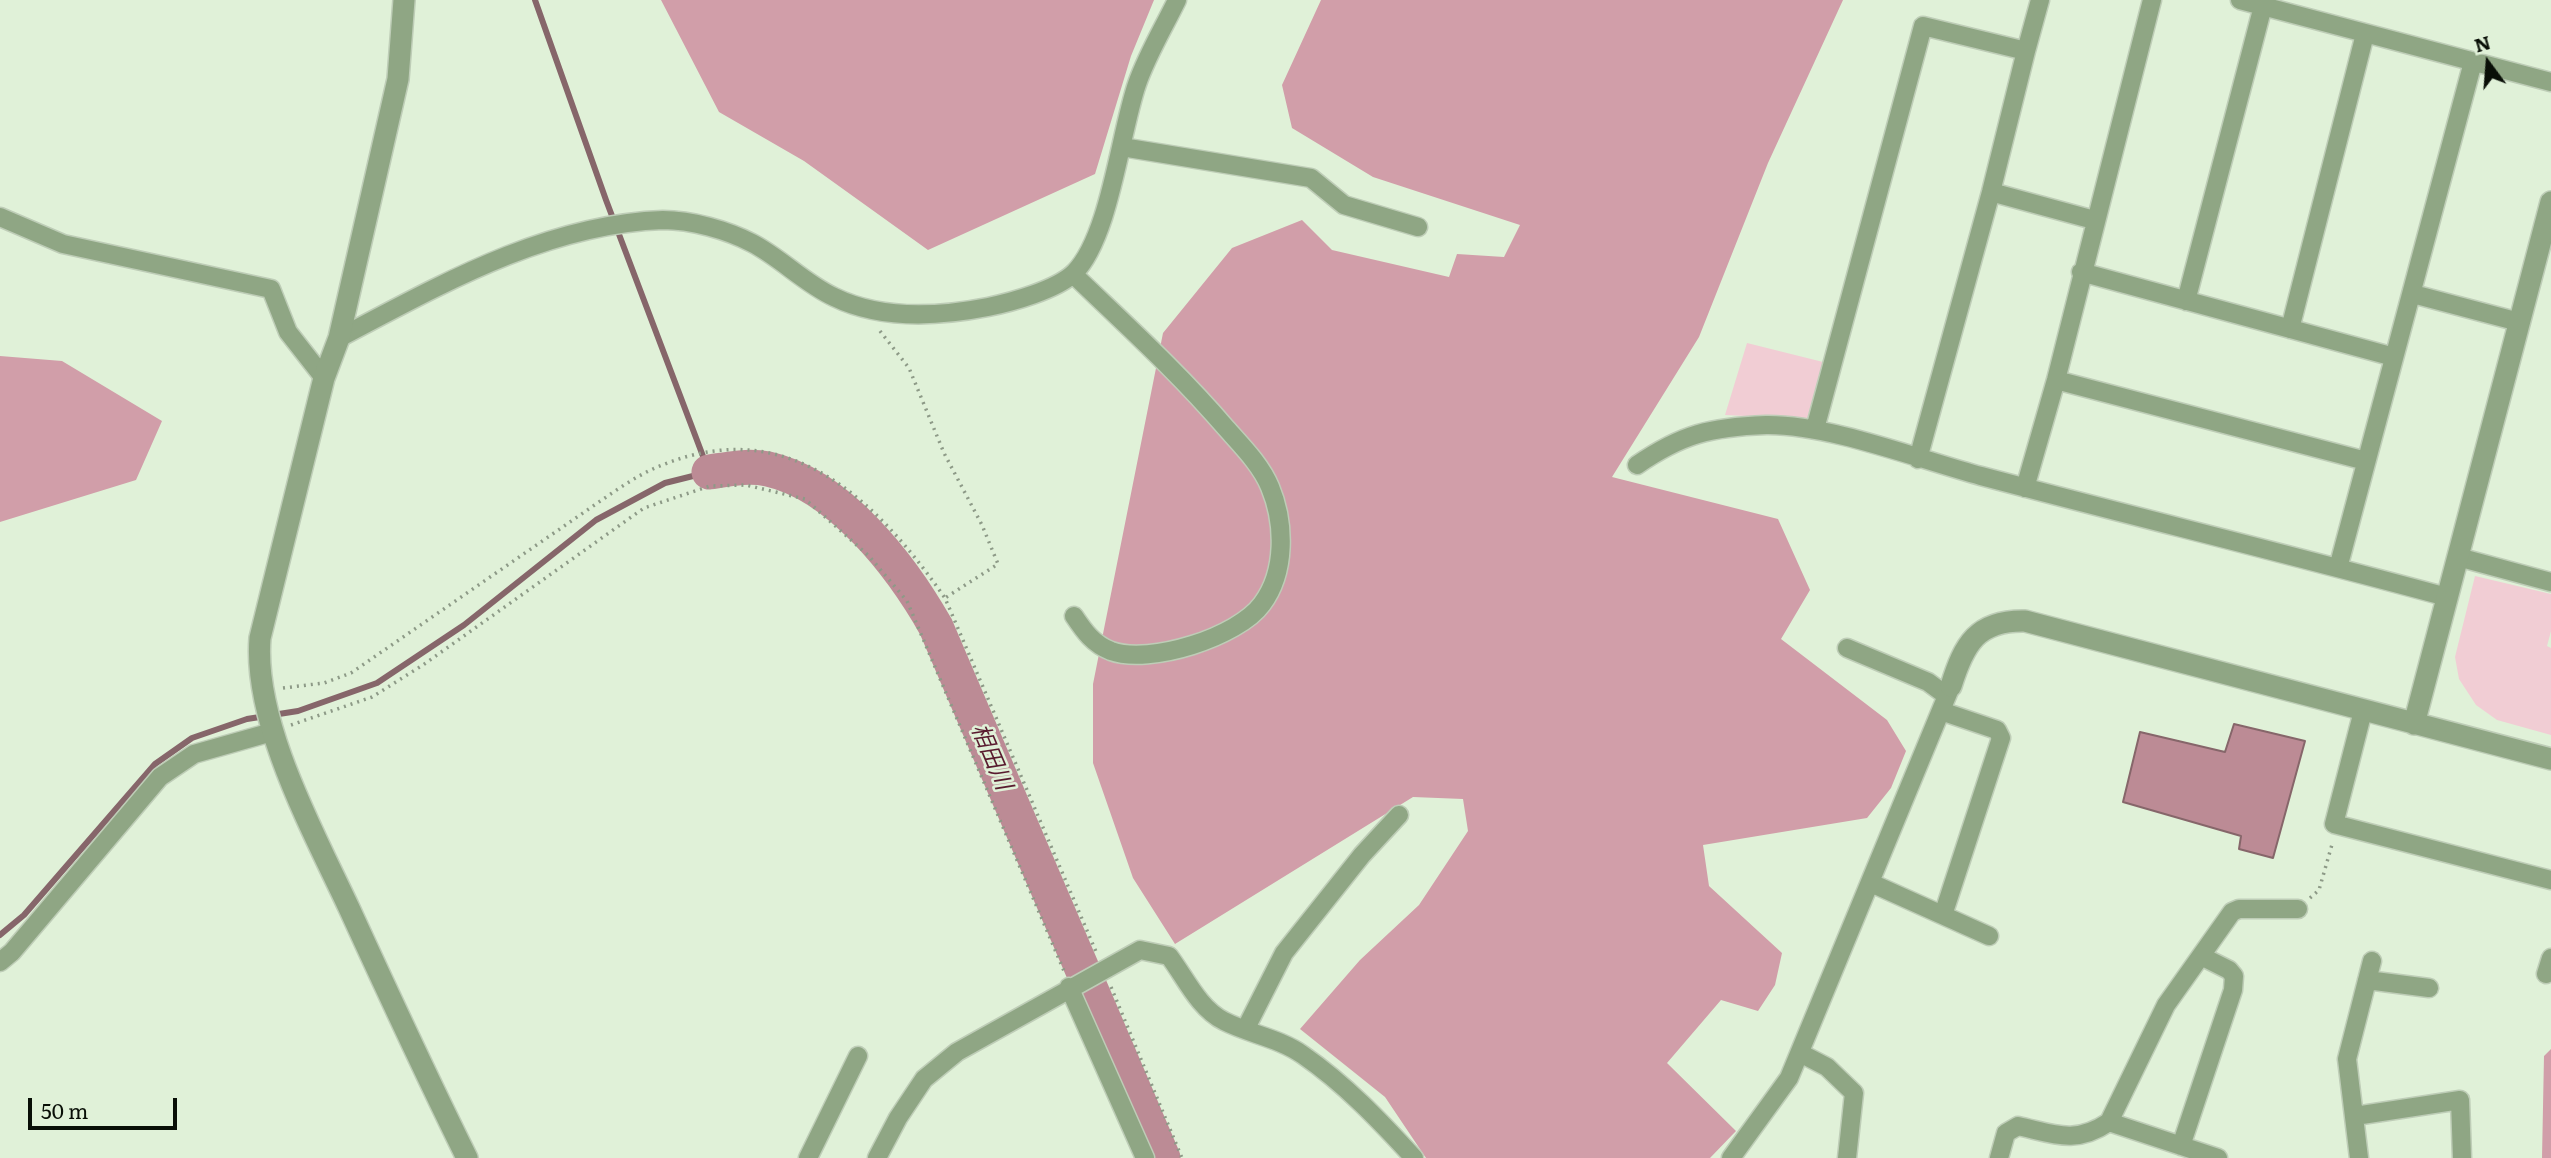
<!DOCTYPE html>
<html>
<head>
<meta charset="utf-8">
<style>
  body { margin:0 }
  #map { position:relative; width:2551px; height:1158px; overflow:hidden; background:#e0f1d8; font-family:Literata,serif }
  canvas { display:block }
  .north { position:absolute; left:2453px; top:28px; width:70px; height:70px; -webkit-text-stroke:5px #e0f1d8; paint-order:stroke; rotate:344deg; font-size:19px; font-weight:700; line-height:28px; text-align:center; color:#090f07 }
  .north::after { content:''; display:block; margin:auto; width:24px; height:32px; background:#090f07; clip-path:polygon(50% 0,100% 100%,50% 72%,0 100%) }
  .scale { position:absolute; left:28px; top:1098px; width:149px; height:32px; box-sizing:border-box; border:4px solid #090f07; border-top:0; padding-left:9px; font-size:21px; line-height:24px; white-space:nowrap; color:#090f07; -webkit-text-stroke:5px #e0f1d8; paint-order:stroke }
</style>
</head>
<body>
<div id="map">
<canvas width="2551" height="1158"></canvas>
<div class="north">N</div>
<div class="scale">50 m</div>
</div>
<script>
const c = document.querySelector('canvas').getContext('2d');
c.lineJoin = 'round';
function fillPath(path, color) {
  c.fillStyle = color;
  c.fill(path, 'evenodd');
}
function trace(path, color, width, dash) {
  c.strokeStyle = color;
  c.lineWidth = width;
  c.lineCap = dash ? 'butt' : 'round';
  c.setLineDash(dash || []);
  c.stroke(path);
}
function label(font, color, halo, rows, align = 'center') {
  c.font = font + ' Literata,"Noto Sans JP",serif';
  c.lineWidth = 5;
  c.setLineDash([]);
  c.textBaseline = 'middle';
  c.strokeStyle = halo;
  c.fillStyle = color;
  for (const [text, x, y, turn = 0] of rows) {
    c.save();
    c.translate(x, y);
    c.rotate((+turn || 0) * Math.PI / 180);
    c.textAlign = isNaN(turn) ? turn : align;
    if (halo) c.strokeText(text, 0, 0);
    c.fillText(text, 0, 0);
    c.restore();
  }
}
fillPath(new Path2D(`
  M1747,343L1823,362L1807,419L1725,415Z
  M2475,576L2551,594V631L2547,646L2551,648V735L2497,720L2476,705L2459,679L2455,657Z`), '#f1cdd4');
fillPath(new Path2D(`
  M661,0H1154L1131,56L1095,174L928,250L804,161L719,112Z
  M1321,0H1843L1768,163L1699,337L1612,477L1778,519L1810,590L1781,639L1887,720L1906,751L1891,788L1867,818L1703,845L1709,886L1782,953L1775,985L1758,1011L1721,1000L1667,1063L1736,1131L1710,1158H1426L1385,1097L1300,1029L1360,960L1419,905L1468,831L1463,799L1413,797L1175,944L1133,878L1093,763V684L1163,333L1232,248L1302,220L1332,250L1449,277L1457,254L1504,257L1520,225L1373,177L1292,128L1282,85Z
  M0,356L62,361L162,421L136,480L0,522Z
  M2551,1049V1158H2542L2544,1056Z`), '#d19ea9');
const water = new Path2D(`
  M2234,724L2305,741L2273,858L2239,849L2241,836L2123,802L2140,732L2225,752Z`);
fillPath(water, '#bc8b95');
trace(water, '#86666a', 2);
trace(new Path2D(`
  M0,935L24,915L155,764L192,738L247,719L298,711L377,683L464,625L596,520L665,483L709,472L606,200L535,0`), '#86666a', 6);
trace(new Path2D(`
  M709,472C729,469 748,465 768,469C840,485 902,567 936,627L1163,1158`), '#bc8b95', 35);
const minor = new Path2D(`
  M2240,0L2551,82
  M1122,147L1311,178L1344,205L1418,227
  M1991,192L2094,220
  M0,217L63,244L271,289L288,332L324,378
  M2081,272L2394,357
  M1073,274C1126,325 1179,373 1226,428C1242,446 1261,465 1270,487C1285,523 1286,572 1262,604C1238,637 1150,665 1111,651C1093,644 1084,631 1074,616
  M2413,294L2519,322
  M2186,301L2263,6
  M2290,329L2365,34
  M339,338C440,285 546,224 663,220C691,220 727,230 752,243C781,258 804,283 834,297C881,320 937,317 988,307C1012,302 1056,290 1074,273C1110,237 1120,133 1137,84C1147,55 1164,27 1177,0
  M2056,380L2366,461
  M1815,429L1923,26L2026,51L2040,0
  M1918,459L1991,192L2026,51
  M1637,465C1682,434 1711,427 1766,425C1828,424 1918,459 1981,476C2136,517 2292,555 2447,597
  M2025,488L2056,380L2152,0
  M2458,557L2551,582
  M2338,568L2473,62
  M1847,648L1928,682L1947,696
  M1941,711L1997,730L2001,738L1943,915
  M2363,711L2334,824L2551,880
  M1871,883L1989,936
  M0,962L12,952L160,777L194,754L272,732
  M2546,974L2551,958
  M2367,980L2429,988
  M1069,987L1145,1158
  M1246,1028L1284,953L1362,855L1399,815
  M1800,1053L1827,1067L1854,1093L1847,1158
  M2355,1116L2460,1100L2462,1158
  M2109,1122L2218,1158
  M2181,1146L2233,990L2234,976L2229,970L2201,956
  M808,1158L858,1056
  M877,1158L898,1118L924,1079L957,1052L1140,950L1169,956C1185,977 1199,1009 1224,1021C1249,1034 1279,1038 1303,1055C1345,1084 1380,1121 1414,1158
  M1731,1158L1789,1078L1951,686
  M1999,1158L2006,1133L2018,1126C2054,1134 2075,1145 2109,1122L2166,1005L2232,912L2239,909H2298
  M2359,1158L2347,1059L2372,961`);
const tertiary = new Path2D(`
  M404,0L398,79L339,338L324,378L260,638C253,722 313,831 349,908C387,991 426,1075 467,1158
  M1951,686C1964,644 1977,620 2025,621L2551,759
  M2414,724L2551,202`);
trace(minor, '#becdb7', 21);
trace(tertiary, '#becdb7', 24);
trace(new Path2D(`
  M880,331L909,368L944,453L982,525L998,564L945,598
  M283,688L324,683L351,673L596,504C618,489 640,473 665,464C791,414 878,502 945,598L1097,954
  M291,725L372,697L423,665L644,508L710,486L746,485L805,499L869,556L907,601L1064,971
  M2310,898L2319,890L2333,841
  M1111,987L1182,1158`), '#8d9a87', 3.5, [2, 5]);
trace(minor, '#8fa684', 18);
trace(tertiary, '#8fa684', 21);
label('italic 23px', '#591b2f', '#e0f1d8', [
  ["相田川",991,757,67]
]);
</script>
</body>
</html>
